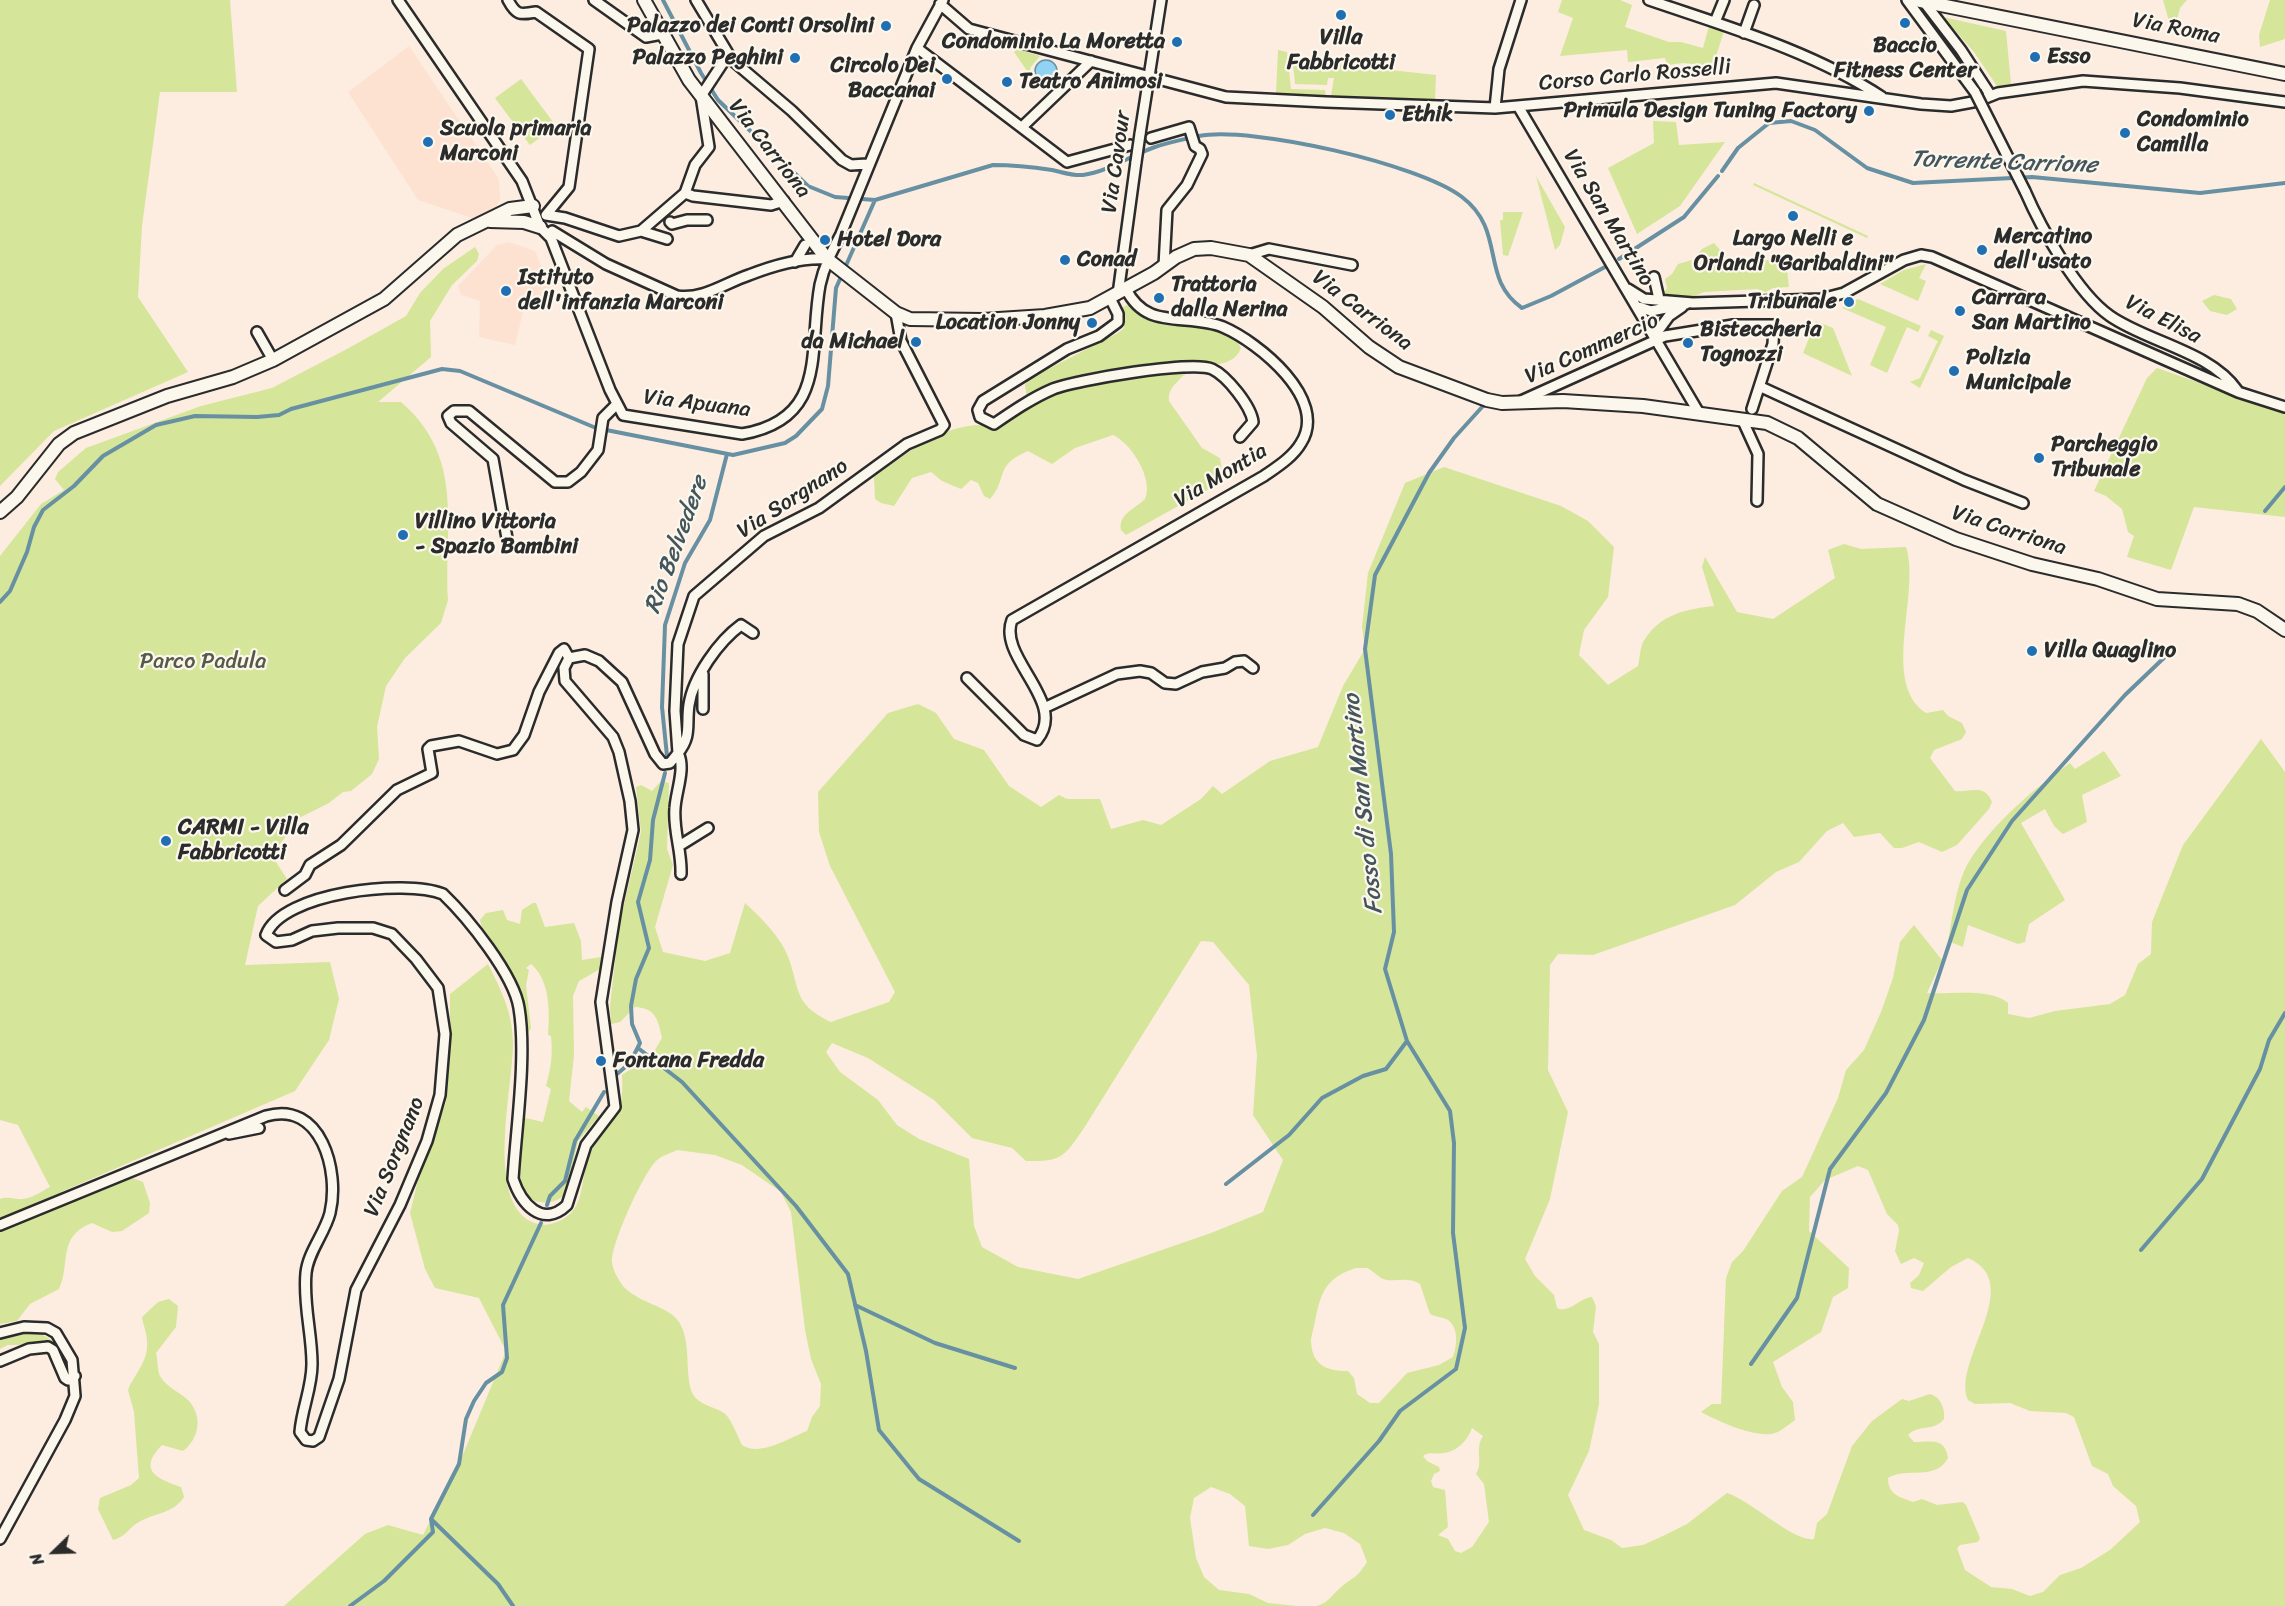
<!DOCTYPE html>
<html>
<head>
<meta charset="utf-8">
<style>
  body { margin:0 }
  #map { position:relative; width:2285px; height:1606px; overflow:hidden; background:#fcede0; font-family:Sriracha,sans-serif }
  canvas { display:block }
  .north { position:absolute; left:24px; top:1522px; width:60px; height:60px; -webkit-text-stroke:4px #fbf7ec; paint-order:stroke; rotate:247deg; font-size:16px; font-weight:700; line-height:24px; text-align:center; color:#2b2b2b }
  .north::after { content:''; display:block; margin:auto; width:21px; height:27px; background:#2b2b2b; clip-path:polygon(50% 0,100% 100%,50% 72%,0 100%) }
</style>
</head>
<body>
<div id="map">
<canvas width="2285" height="1606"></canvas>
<div class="north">N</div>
</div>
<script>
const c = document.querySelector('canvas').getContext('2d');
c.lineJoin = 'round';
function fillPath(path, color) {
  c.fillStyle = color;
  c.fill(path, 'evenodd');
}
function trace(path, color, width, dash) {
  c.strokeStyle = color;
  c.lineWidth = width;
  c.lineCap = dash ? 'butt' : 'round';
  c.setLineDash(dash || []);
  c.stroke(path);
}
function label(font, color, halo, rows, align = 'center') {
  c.font = font + ' Sriracha,sans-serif';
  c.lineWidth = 4.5;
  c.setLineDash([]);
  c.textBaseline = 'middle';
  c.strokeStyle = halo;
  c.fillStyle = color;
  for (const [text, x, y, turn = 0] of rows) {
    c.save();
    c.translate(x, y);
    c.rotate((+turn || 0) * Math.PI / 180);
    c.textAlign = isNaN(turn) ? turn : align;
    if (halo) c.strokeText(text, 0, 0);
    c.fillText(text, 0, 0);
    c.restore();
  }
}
fillPath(new Path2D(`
  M409,46L499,179L500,199L496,207L488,214L475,219L418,200L348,92Z
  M509,242L535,251L555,299L523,312L515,345L479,337L480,301L461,295L458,286L497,245Z`), '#fde2d2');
fillPath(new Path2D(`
  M0,0H230L237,92H160L142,226L138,297L188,372L54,431L0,486Z
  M1562,0H1620L1632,5L1625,27L1669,42H1681L1703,48L1709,26L1724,31L1713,66L1683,63L1667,65L1665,58L1628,62L1627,50L1560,56L1573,18L1558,12Z
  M2163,0H2187L2180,8L2173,35Z
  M2270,0H2285V39L2260,47L2259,35Z
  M1943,17L2006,31L2011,84L1997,86L1974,52Z
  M1017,49L1040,56L1030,68L1032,78L1014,52Z
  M1278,50L1287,52L1291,89L1325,90L1326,96L1276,94Z
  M1292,54L1363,67L1436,75L1435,100L1331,96L1334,78H1328L1327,85L1295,84Z
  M521,79L556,126L530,145L495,98Z
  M1653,121L1676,122L1679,145L1725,142L1680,206L1637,234L1608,168L1654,143Z
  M1536,176L1565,227L1560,245L1555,250Z
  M1754,183L1868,236L1867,238L1753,185Z
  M1503,212H1523L1508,256L1503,255L1500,220H1503Z
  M1714,243L1727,258L1734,260H1786L1789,287L1773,288L1766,292L1757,289L1704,292L1690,298H1666L1663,294L1667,288L1665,279L1672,274L1678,264L1692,260L1702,249Z
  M475,247L479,254L477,261L452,285L430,321L431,357L378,402H401C465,457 444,525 448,600L441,623L405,658L386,686L377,727L379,759L372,774L351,791L343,792L329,803L301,817L276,849L274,859L287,879L258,906L245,965L330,962L339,999L329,1040L295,1091L61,1192L67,1202L133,1178L143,1182L150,1203L149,1213L122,1231L112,1232L92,1223C57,1236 71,1263 59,1289L30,1304L17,1321L0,1324V1199C10,1196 14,1200 23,1199C33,1198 42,1191 50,1187L18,1125L0,1120V556L41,504L64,490L55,479L58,472L86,448L201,406L272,388L347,349L406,316L420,293L443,269Z
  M1926,264L1919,278L1926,281L1918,301L1880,284L1904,270Z
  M2214,295L2231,299L2237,309L2227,315L2210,311L2202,301Z
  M1858,299L1921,326L1918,332L1907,327L1887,373L1870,365L1886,327L1842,308Z
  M1127,305C1135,308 1142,316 1151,319C1176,328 1227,317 1241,348C1231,374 1199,356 1178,381C1172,387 1168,392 1169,401L1202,448L1220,458L1222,470L1218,484L1126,535L1121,530C1118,514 1135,509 1145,499C1154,479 1131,443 1113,435L1075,448L1052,464L1028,451C993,466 1009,477 990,499L984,496L978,483L971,480L961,489L942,481L931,472L912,478L894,506L881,503L875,499L874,477C909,451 949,419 995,426L1027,399L1025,385L1029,379L1118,333L1124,328V319L1119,310Z
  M1816,321L1833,328L1852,376L1803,353Z
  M1931,330L1944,336L1920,388L1910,382L1920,378L1938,341L1928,336Z
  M2157,368L2285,413V517L2194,507L2171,570L2127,557L2134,536L2128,532L2122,509L2106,496L2094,491L2147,378Z
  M1444,467L1561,506L1588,521L1614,547L1608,597L1584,630L1579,655L1608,685L1638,666C1640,658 1640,645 1645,639C1661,614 1687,609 1714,606L1702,567L1705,557L1737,612L1773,619L1835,578L1828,550L1844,544L1861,549L1906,547C1921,593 1880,683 1926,713L1943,710L1948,716L1962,723L1966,732L1962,739L1934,750L1930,758L1955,791C1971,793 1984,783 1992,802L1989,809L1957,845L1942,852L1919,842L1902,848H1894L1880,833L1854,837L1843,823L1827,831L1799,862L1776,872L1735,905L1593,955L1558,954L1550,965L1548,1070L1568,1112L1550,1199L1525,1259L1535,1276L1554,1295L1557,1308C1569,1314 1579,1298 1592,1297L1596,1306L1593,1332L1599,1344V1404L1589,1451L1568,1495L1584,1530L1611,1540L1622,1548L1643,1545L1663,1536L1687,1524L1727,1493C1750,1500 1795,1543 1814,1539L1817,1523L1827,1514L1852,1446L1872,1421L1902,1399L1909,1401L1930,1394C1941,1397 1945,1409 1944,1419C1934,1432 1918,1424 1908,1435L1914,1442C1931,1442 1945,1437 1948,1458C1935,1482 1907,1466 1888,1478C1888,1495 1900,1497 1913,1502L1922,1499L1937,1505L1963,1502L1966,1505L1980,1538L1978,1542L1960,1545L1957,1548L1965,1570L1991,1587L2012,1589L2030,1596L2043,1592L2060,1575L2081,1568L2110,1550L2140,1522L2136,1506L2113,1486L2108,1474L2092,1466L2074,1417L2066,1413L2030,1411L2010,1403L1975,1404L1968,1400C1951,1361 2027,1284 1968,1258L1951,1267L1923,1291L1911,1288L1910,1283L1919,1275L1924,1263L1914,1258L1901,1264L1895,1251L1899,1231L1898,1225L1887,1214L1868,1170L1858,1166L1825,1180L1810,1197L1809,1231L1849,1268L1848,1288L1833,1297L1821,1332L1773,1362L1782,1387L1793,1402L1795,1420C1789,1424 1782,1431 1775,1433C1756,1439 1718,1421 1701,1412L1712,1404H1721L1726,1278L1732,1262L1743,1251L1782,1191L1802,1177L1838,1098L1846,1070L1864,1050L1881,1012L1893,978L1900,942L1914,925L1942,960L1927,993C1950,995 1989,987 2008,1003V1014L2029,1018L2055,1011L2110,1004L2125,995L2138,964L2151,954L2152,922L2183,845L2261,739L2285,772V1606H1316C1328,1603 1330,1597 1339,1589C1353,1576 1355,1581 1367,1562L1360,1544L1344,1533L1325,1528L1305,1534L1288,1545L1268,1549L1249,1546L1245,1506L1230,1494L1211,1487L1194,1498L1190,1518L1196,1558L1204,1577L1219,1590L1249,1594L1268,1603L1297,1606H284L365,1534L388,1525L423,1535L459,1464L506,1351L479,1298L435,1288L425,1269L410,1213L419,1176L446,1102L450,1050V994L488,964C501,990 512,1011 513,1041C514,1083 484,1200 532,1222C539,1225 546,1226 554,1223C587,1213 579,1182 589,1156C605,1118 625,1127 622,1075L652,1055L662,1038C658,1020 656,1008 635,1007L620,1022L611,1024L610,1006L619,926L641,832L636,787L641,785L652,791L661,781L669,783L667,849L673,865L655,927L663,952L705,961L730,953L745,903C759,916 776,932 785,950C802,986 789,1002 831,1022L889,1002L895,992L830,866L819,832L818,792L888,713L918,704L936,713L954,739L984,750L1009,786L1041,807L1059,795L1067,799H1100L1111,829L1143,820L1161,825L1201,799L1213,786L1222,794L1270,761L1318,747L1343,686L1365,649L1362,627L1368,573L1405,483ZM1201,941L1213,942L1249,985L1257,1056L1253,1115L1283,1160L1263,1212L1211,1233L1078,1279L1018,1267L982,1247L974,1226L969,1159L919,1139L897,1125L878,1100L840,1072L826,1052L832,1043L868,1058L934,1100L972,1138L1012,1148L1026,1161C1062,1162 1064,1157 1084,1128ZM677,1150L715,1155L742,1165L781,1192L791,1212L805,1330L811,1359L821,1384L820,1406L812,1417L807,1431C789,1438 760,1457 742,1445C738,1437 731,1418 724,1413C713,1406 696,1405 691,1390C685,1369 691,1341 679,1322C668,1305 639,1304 623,1286C618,1279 612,1269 612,1261C612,1242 643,1174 656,1161C661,1156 671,1153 677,1150ZM1356,1268H1367C1374,1271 1379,1279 1387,1280C1399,1281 1408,1277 1420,1284L1430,1314C1435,1317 1443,1317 1448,1320C1459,1328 1457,1346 1453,1357L1439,1365L1407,1373L1379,1403H1370L1357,1394L1354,1378L1348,1371C1326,1371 1311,1365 1311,1339C1320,1304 1317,1280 1356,1268ZM1472,1428L1483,1436C1474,1450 1484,1461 1476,1474L1484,1484L1489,1522L1472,1547L1461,1553L1455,1551L1448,1539L1438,1535L1448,1527L1445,1490L1433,1487L1431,1481L1434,1474L1440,1471L1439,1467L1427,1461L1423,1456C1430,1451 1435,1455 1443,1453C1457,1452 1468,1440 1472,1428Z
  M2104,751L2121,776L2082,795L2087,822L2063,834L2054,826L2045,809L2021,823L2065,900L2029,924L2025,942L2018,944L1968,925L1963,947L1948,941C1953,915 1956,882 1970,860C1994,822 2034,789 2070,763L2075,769Z
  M533,903H536L545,927L574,923L581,941L582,960L601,957L600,969L579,981L573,996L574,1055L569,1101L582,1112L586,1107L599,1116L578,1141L566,1193C559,1201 551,1203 540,1202C507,1197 520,1140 521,1117L543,1122L551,1089L546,1086C551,1066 553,1057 551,1036L548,1035C550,1012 550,980 531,964L526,968L529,970L526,985L531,1028L528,1033L519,993L507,967L483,932L480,920L486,913L503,910L507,920L520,924L522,910Z
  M169,1299L178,1306L176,1327L156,1353C158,1360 157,1370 160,1376C167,1388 180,1392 189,1401C203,1417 199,1439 183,1451L162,1445C137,1470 157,1479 181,1487L184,1497C173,1514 156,1512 139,1522C128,1528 126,1537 113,1540L98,1509L100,1498L131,1485L139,1478L134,1412L128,1390C135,1373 149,1361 147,1341C147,1333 143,1325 142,1317L158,1302Z
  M14,1333H39L52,1340L51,1344L8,1345L0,1349V1337Z`), '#d5e599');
const water = new Path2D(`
  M1035 71a11 11 0 1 1 22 0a11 11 0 1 1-22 0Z`);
fillPath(water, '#91d3f3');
trace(water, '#6890a3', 1.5);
trace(new Path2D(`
  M663,0L701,73L718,100L808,186L835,197L875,200L993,165C1013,165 1032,167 1052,170C1062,172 1072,176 1083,175C1108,172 1131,155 1155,147C1169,142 1185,139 1199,136C1252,126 1419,164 1462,197C1507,231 1479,278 1522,308L1551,296L1605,267
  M1722,171L1738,148L1769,123L1791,121L1815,130L1867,168L1913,183L2032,177L2200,193L2285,183
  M1619,259L1684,217L1718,176
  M2265,511L2285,487
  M0,602L10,591L27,552L34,527L43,510L74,486L103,456L156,425L195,416L257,417L279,415L291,409L442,369L460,371L596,428L733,455L785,443L796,436L822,409L828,386L836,288L875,200
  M667,756L662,707L665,625L685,563L710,520L727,454
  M638,1048L682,1082L796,1206L848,1274L866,1351L879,1430L919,1479L1019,1541
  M617,1074L630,1063L640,1043L632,1024L631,1006L636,979L649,948L638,902L650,860L653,820L665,773
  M1226,1184L1289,1135L1322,1098L1363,1076L1386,1069L1407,1041
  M547,1205L550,1196L565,1181L575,1141L604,1092
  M2141,1250L2202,1179L2260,1069L2269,1040L2285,1013
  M855,1305L935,1343L1015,1368
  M1751,1364L1797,1298L1830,1169L1886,1093L1924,1020L1967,890L2012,821L2125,695L2168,654
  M1313,1515L1379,1441L1400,1411L1456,1369L1465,1328L1453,1233L1454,1143L1450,1111L1407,1041L1385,969L1394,932L1391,854L1365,649L1375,575L1429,473L1454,438L1483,406
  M350,1606L384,1581L433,1532L431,1519
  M513,1606L498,1584L431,1519L459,1464L466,1419L474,1401L486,1383L502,1372L507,1358L503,1305L541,1223`), '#6890a3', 4);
const street = new Path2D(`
  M398,0L522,181L540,227L551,238L610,390L623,415L742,434C829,419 808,350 820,285C824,266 832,251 841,234L917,48L943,0
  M508,0C516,15 519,15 536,12L589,49L569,187L546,215L565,218L619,236L641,231L685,193L695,165L709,147L701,96L728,55
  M594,0L646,37L662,34
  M696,0L732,60L792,111L842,160L851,165L867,164
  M1649,0C1728,27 1812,51 1882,97
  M1907,0L1975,92
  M1924,2L1961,50L1991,96
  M940,4L969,29L1226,97L1326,102L1495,108L1776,83L1921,104L1951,106L1978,101L1998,93L2083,81L2180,88L2285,102
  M1715,22L1724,0
  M1744,33L1754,5
  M917,48L1067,162L1130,145
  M1518,106L1699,413
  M1495,108L1499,69L1521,0
  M1022,127L1091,61
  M1140,134L1161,0
  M1151,138L1189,127L1195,146L1200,149L1202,154L1187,185L1167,210L1164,266
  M2025,191C2041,228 2077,293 2110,316C2147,342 2210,351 2237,390
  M685,193L693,196L771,205L784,201
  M670,222L672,224L687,220H707
  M552,231L606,264L677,296C703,300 725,283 749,275C772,266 802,257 827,259
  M641,231L667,239
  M1249,255L1269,249L1352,265
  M795,262L805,245
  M1654,277L1659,299
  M1628,289L1644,299L1693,303L1821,299L1844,293L1904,260L1921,255L1932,257L2238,392L2285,407
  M1118,294L1136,162
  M1110,298L1118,314V322L1099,336L1067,349L983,401L978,410L980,417L994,424C1013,411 1032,398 1053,389C1075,380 1193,360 1212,369C1227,376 1251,406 1253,422L1240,437
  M1639,307L1651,311L1686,304
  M257,332L273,360
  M1655,335L1669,316L1682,307
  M1761,387L1964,480L2023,503
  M1521,401L1665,336L1733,325H1774L1773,344L1752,409
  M1742,419L1758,454L1757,501
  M508,544L493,459L451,423L448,416L454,411H469L555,482H568L581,472L598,450L603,418L616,405
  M967,678L1024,735L1037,740C1069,702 997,658 1012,620L1264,476C1277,467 1293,457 1301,443C1329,399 1258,342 1223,327C1202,318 1170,322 1151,314C1139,309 1132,301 1126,289
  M1044,708L1117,674L1140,671L1151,673L1165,683L1176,684L1202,672L1225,668L1235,662L1244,661L1253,668
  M703,709V674
  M679,846L708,828
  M681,874C682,851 673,831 675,808C676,791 686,768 678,753C692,736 686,725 689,705C693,677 719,641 741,625L753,633
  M285,890L305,875L310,865L341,845L397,790L432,773L428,749L431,746L459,741L497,754L513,750L524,735L539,692L559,653L564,649L569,658
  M229,1134L259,1128
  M0,1225L266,1116C321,1100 340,1171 330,1213C325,1233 308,1252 306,1273C303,1304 312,1333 312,1364C312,1388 302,1408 300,1432L306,1440L313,1441L319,1437L339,1379L356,1290L400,1205L427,1141L440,1095L445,1034L438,988L416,959L392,934L373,928H338L312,931L292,940L276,942L266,935C282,892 405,879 443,894C468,918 514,975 519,1008C527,1056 516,1129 513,1179C521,1203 542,1229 567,1205L586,1145L615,1107L601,1002L617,902L633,830L630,801L619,752L613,737L565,681L564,668L569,658L585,655L599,661L622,682L655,754L663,764L670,763L678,753L675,711L678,644L694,596L764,536L819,508L907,444L940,430L944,425L901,341L896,313
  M0,1333L24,1327L47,1328L56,1333L72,1360L75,1396L65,1420L0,1539
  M0,1361L29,1349L48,1347L53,1350L65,1378L68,1380L75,1376`);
const secondary = new Path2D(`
  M644,0L689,80L827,259L896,313L910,319L983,320L1045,316L1090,308L1154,273L1176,257L1194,249L1211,248L1249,255L1323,307L1369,347L1399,367L1487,400L1502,403L1563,401L1643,406L1767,423L1798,438L1877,504L1956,539L2032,564L2098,579L2157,599L2238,604L2257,611L2285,630
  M1916,0L2285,74
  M490,221L524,222L540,227
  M0,512L17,497L59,444L74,433L167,396L233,377L273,360L384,299L457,235L510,209L533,206`);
trace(street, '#2b2b2b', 14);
trace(secondary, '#2b2b2b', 16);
trace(street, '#fbf7ec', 9);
trace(secondary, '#fbf7ec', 12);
const streetBridge = new Path2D(`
  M1975,92L2025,191
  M1136,162L1140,134`);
trace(streetBridge, '#2b2b2b', 14, []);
trace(streetBridge, '#fbf7ec', 9);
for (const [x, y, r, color] of [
  [1341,15,6,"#1f6fb2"],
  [1905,23,6,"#1f6fb2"],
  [886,26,6,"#1f6fb2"],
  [1177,42,6,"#1f6fb2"],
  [2035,57,6,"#1f6fb2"],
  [795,58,6,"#1f6fb2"],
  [947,79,6,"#1f6fb2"],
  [1007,82,6,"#1f6fb2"],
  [1869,111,6,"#1f6fb2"],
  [1390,115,6,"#1f6fb2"],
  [2125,133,6,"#1f6fb2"],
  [428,142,6,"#1f6fb2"],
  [1793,216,6,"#1f6fb2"],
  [825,240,6,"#1f6fb2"],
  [1982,250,6,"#1f6fb2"],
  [1065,260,6,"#1f6fb2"],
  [506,291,6,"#1f6fb2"],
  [1159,298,6,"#1f6fb2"],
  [1849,302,6,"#1f6fb2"],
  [1960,311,6,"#1f6fb2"],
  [1092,323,6,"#1f6fb2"],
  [916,342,6,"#1f6fb2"],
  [1688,343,6,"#1f6fb2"],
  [1954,371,6,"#1f6fb2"],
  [2039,458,6,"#1f6fb2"],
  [403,535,6,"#1f6fb2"],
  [2032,651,6,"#1f6fb2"],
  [166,841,6,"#1f6fb2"],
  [601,1061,6,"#1f6fb2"]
]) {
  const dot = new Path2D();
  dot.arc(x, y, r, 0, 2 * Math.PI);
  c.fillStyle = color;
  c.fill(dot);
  trace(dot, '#fbf7ec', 2);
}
label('bold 22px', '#2b2b2b', '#fbf7ec', [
  ["Palazzo dei Conti Orsolini",874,26,"right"],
  ["Villa",1341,38,"center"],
  ["Fabbricotti",1341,63,"center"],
  ["Condominio La Moretta",1165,42,"right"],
  ["Baccio",1905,46,"center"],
  ["Fitness Center",1905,71,"center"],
  ["Esso",2047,57],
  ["Palazzo Peghini",783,58,"right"],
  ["Circolo Dei",935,66,"right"],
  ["Baccanai",935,91,"right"],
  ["Teatro Animosi",1019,82],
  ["Primula Design Tuning Factory",1857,111,"right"],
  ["Ethik",1402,115],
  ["Condominio",2137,120],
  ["Camilla",2137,145],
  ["Scuola primaria",440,129],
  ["Marconi",440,154],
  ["Mercatino",1994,237],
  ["dell'usato",1994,262],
  ["Largo Nelli e",1793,239,"center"],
  ["Orlandi \"Garibaldini\"",1793,264,"center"],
  ["Hotel Dora",837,240],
  ["Conad",1077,260],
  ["Istituto",518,278],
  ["dell'infanzia Marconi",518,303],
  ["Trattoria",1171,285],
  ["dalla Nerina",1171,310],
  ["Carrara",1972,298],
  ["San Martino",1972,323],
  ["Tribunale",1837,302,"right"],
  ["Location Jonny",1080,323,"right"],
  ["Bisteccheria",1700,330],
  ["Tognozzi",1700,355],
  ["da Michael",904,342,"right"],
  ["Polizia",1966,358],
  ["Municipale",1966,383],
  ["Parcheggio",2051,445],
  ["Tribunale",2051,470],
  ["Villino Vittoria",415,522],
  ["- Spazio Bambini",415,547],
  ["Villa Quaglino",2044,651],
  ["CARMI - Villa",178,828],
  ["Fabbricotti",178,853],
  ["Fontana Fredda",613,1061]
], 'left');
label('22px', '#2b2b2b', '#fbf7ec', [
  ["Via Roma",2176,29,11],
  ["Corso Carlo Rosselli",1635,76,-5],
  ["Via Carriona",769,149,52],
  ["Via Cavour",1117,162,-82],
  ["Via San Martino",1608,218,59],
  ["Via Carriona",1362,311,37],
  ["Via Elisa",2163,320,27],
  ["Via Commercio",1592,349,-24],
  ["Via Apuana",697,404,7],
  ["Via Montia",1221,476,-31],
  ["Via Sorgnano",793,499,-33],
  ["Via Carriona",2009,531,18],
  ["Via Sorgnano",395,1157,-68]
]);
label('22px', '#565a46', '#fbf7ec', [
  ["Parco Padula",203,662]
]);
label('italic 24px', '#44555d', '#fbf7ec', [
  ["Torrente Carrione",2004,163,2],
  ["Rio Belvedere",677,545,-70],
  ["Fosso di San Martino",1364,804,-96]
]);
</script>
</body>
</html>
